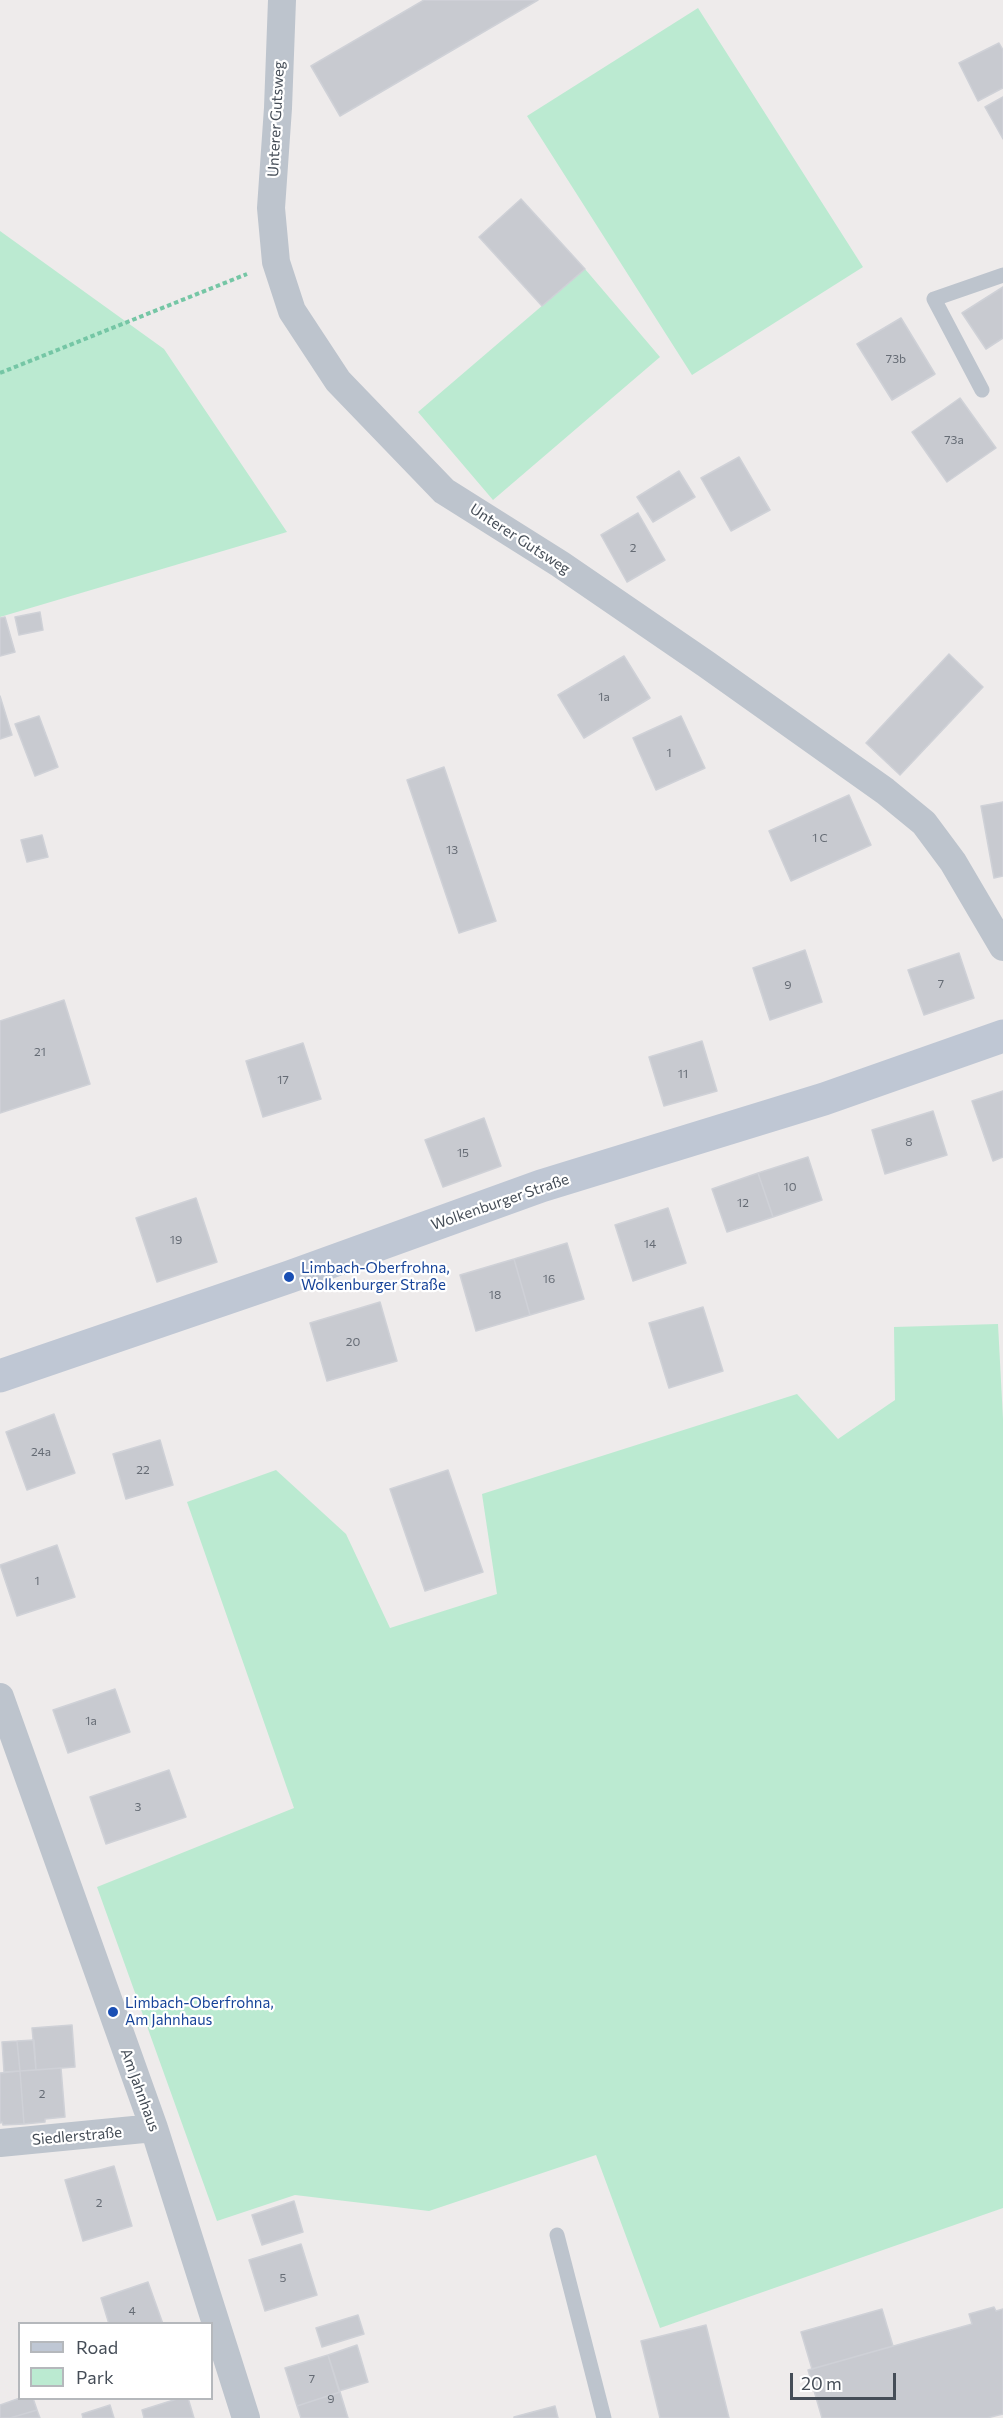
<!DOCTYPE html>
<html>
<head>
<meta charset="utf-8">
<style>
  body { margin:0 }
  #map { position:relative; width:1003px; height:2418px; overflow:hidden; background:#eeebeb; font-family:Commissioner,sans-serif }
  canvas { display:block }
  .legend { position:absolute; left:18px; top:2322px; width:195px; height:78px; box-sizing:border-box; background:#fff; border:2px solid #b5b8bc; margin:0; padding:8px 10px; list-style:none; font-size:18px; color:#454d57 }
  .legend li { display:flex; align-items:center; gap:12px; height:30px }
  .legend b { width:30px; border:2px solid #b5b8bc }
  .scale { position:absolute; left:790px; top:2373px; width:106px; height:27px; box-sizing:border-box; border:3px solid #454d57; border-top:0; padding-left:8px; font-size:18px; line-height:21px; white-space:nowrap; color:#454d57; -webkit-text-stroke:4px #fff; paint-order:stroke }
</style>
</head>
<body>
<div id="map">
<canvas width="1003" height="2418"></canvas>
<ul class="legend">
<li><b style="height:8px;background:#bfc7d4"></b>Road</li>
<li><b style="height:16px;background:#bbead1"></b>Park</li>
</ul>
<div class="scale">20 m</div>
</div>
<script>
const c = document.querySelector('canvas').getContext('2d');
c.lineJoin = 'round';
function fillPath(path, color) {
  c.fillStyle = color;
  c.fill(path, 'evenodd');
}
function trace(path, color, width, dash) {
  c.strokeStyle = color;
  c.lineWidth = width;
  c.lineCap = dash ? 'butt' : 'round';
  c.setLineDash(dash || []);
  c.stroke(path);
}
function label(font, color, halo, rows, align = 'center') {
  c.font = font + ' Commissioner,sans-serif';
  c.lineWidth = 4.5;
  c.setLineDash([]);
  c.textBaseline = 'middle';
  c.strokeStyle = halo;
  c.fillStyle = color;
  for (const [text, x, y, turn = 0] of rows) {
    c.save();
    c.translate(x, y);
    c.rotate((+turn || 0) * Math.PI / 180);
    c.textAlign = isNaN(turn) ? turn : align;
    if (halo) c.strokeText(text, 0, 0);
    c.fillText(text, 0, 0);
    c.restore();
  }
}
fillPath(new Path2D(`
  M698,8L863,267L692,375L527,116Z
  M0,231L164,349L287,532L0,617Z
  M585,269L660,357L493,500L418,412Z
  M998,1324L1003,1419V2208L660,2328L596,2155L429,2211L295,2195L217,2221L97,1887L294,1808L187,1502L276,1470L346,1534L390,1628L497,1594L482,1494L797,1394L838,1439L895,1400L894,1327Z`), '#bbead1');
const building = new Path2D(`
  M424,0H538L340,116L311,66Z
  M999,43L1003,50V88L978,101L959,63Z
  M1003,97V139L985,107Z
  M521,199L585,269L542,306L479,237Z
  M1003,287V338L986,349L962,313Z
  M901,318L935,374L892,400L857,344Z
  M960,398L996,448L947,482L912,432Z
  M739,457L770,510L731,531L701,478Z
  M679,471L695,497L653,522L637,497Z
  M638,513L665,560L627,582L601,535Z
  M40,612L43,630L19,635L15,617Z
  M5,617L15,652L0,656V618Z
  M949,654L983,687L900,775L866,743Z
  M624,656L650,698L584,738L558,695Z
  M0,696L12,735L0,739Z
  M39,716L58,767L35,776L15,724Z
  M681,716L705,768L656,790L633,738Z
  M444,767L496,921L459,933L407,780Z
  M849,795L871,845L791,881L769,831Z
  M1003,802V876L994,878L981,806Z
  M42,835L48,857L27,862L21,840Z
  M805,950L822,1002L770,1020L753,968Z
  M959,953L974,998L924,1015L908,970Z
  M64,1000L90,1084L0,1113V1021Z
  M702,1041L717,1091L664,1106L649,1057Z
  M303,1043L321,1099L263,1117L246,1061Z
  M1003,1091V1157L993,1161L972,1101Z
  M933,1111L947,1155L885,1174L872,1130Z
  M484,1118L501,1166L443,1187L425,1140Z
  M808,1157L822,1200L773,1217L758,1173Z
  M758,1173L773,1217L727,1232L712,1189Z
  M196,1198L217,1262L157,1282L136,1218Z
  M668,1208L686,1263L633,1281L615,1225Z
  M567,1243L584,1299L530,1315L514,1259Z
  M514,1259L530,1315L476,1331L460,1275Z
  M380,1302L397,1361L327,1381L310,1323Z
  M703,1307L723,1371L669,1388L649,1323Z
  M54,1414L75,1473L27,1490L6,1432Z
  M160,1440L173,1485L126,1499L113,1454Z
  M448,1470L483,1572L425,1591L390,1489Z
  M57,1545L75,1597L17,1616L0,1565Z
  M115,1689L130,1732L68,1753L53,1710Z
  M169,1770L186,1817L106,1844L90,1797Z
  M72,2025L75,2067L36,2070L32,2028Z
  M34,2040L36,2070L20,2071L17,2041Z
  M17,2041L20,2071L4,2072L2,2042Z
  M61,2068L65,2117L45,2119V2122L24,2124L20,2071Z
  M20,2071L24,2124L3,2125L2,2122L0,2123V2073Z
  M114,2166L132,2226L83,2241L65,2180Z
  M294,2201L303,2232L262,2245L252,2215Z
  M301,2244L317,2295L265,2311L249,2260Z
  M148,2282L163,2324H109L101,2298Z
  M994,2307L996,2311L1003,2309V2414L987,2418H822L808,2370L972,2324L969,2314Z
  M882,2309L893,2346L812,2369L801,2332Z
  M358,2315L364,2334L322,2347L316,2328Z
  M706,2325L729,2418H660L641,2341Z
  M357,2345L368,2382L339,2391L328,2355Z
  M328,2355L340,2392L297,2406L285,2368Z
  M340,2392L348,2418H301L297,2406Z
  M20,2398H33L37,2410L10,2418H0V2405Z
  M180,2398H188L194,2418H144L142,2410Z
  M110,2405L114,2418H83L82,2414Z
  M555,2406L558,2418H514V2417Z
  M37,2410L40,2418H10Z`);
fillPath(building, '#c8cad0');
trace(building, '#cfd1d7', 1.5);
trace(new Path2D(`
  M0,373L247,274`), '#75c6a5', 4, [4.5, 3]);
trace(new Path2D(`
  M982,390L934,299L1003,275
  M557,2235L604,2418`), '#bdc4cd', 15);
trace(new Path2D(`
  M282,0L278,108L271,208L276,262L292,311L338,381L444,491L560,564L706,664L885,791L924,823L953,862L1003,947
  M0,1697L154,2128L246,2418
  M0,2143L154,2128`), '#bdc4cd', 28);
trace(new Path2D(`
  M0,1376L289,1277L541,1186L824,1099L1003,1036`), '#bfc7d4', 33);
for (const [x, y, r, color] of [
  [289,1277,6,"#1a4fb4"],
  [113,2012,6,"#1a4fb4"]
]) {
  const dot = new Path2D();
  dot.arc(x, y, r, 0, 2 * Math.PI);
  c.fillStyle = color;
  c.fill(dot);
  trace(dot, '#fff', 2);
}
label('12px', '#666c75', null, [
  ["73b",896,359],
  ["73a",954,440],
  ["2",633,548],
  ["1a",604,697],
  ["1",669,753],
  ["1 C",820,838],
  ["13",452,850],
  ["7",941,984],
  ["9",788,985],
  ["21",40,1052],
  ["11",683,1074],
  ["17",283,1080],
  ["8",909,1142],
  ["15",463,1153],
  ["10",790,1187],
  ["12",743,1203],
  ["19",176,1240],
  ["14",650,1244],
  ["16",549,1279],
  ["18",495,1295],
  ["20",353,1342],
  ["24a",41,1452],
  ["22",143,1470],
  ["1",37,1581],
  ["1a",91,1721],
  ["3",138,1807],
  ["2",42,2094],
  ["2",99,2203],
  ["5",283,2278],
  ["4",132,2311],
  ["7",312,2379],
  ["9",331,2399]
]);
label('15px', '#454d57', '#fff', [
  ["Unterer Gutsweg",276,119,-87],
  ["Unterer Gutsweg",520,539,33],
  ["Wolkenburger Straße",500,1202,-19],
  ["Am Jahnhaus",140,2090,70],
  ["Siedlerstraße",77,2136,-5]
]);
label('15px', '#164399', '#fff', [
  ["Limbach-Oberfrohna,",301,1268],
  ["Wolkenburger Straße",301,1285],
  ["Limbach-Oberfrohna,",125,2003],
  ["Am Jahnhaus",125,2020]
], 'left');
</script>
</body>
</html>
